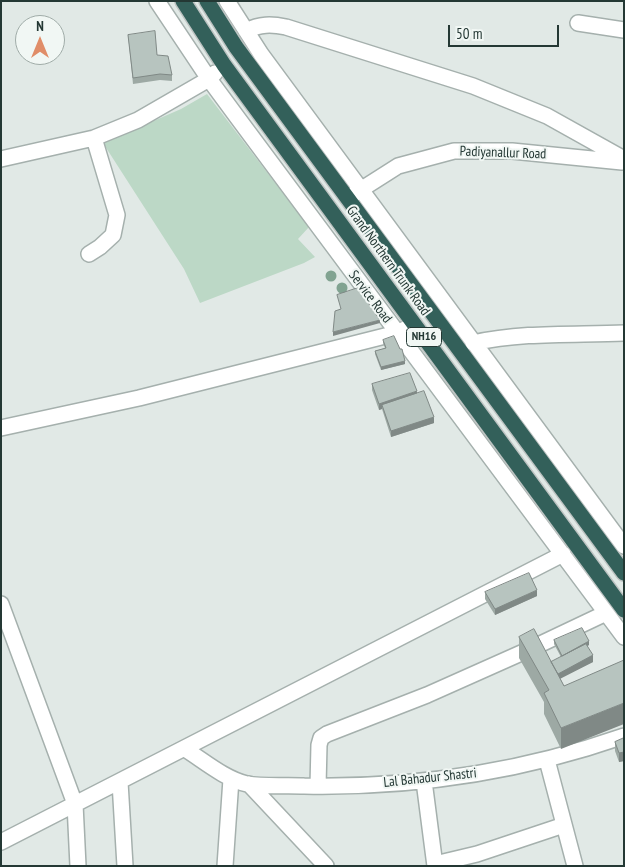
<!DOCTYPE html>
<html>
<head>
<meta charset="utf-8">
<style>
  body { margin:0 }
  #map { position:relative; width:625px; height:867px; overflow:hidden; background:#e1e9e6; font-family:"PT Sans Narrow",sans-serif }
  canvas { display:block }
  .frame { position:absolute; inset:0; border:2px solid #243834; pointer-events:none }
  .north { position:absolute; left:15px; top:15px; width:50px; height:50px; box-sizing:border-box; background:#f1f7f4; border:1px solid #9faba7; border-radius:50%; rotate:0deg; font-size:14px; font-weight:700; line-height:20px; text-align:center; color:#243834 }
  .north::after { content:''; display:block; margin:auto; width:18px; height:22px; background:#e08d68; clip-path:polygon(50% 0,100% 100%,50% 72%,0 100%) }
  .scale { position:absolute; left:448px; top:25px; width:111px; height:22px; box-sizing:border-box; border:2px solid #243834; border-top:0; padding-left:6px; font-size:15px; line-height:18px; white-space:nowrap; color:#243834; -webkit-text-stroke:4px #f1f7f4; paint-order:stroke }
</style>
</head>
<body>
<div id="map">
<canvas width="625" height="867"></canvas>
<div class="frame"></div>
<div class="north">N</div>
<div class="scale">50 m</div>
</div>
<script>
const c = document.querySelector('canvas').getContext('2d');
c.lineJoin = 'round';
function fillPath(path, color) {
  c.fillStyle = color;
  c.fill(path, 'evenodd');
}
function trace(path, color, width, dash) {
  c.strokeStyle = color;
  c.lineWidth = width;
  c.lineCap = dash ? 'butt' : 'round';
  c.setLineDash(dash || []);
  c.stroke(path);
}
function label(font, color, halo, rows, align = 'center') {
  c.font = font + ' "PT Sans Narrow",sans-serif';
  c.lineWidth = 4;
  c.setLineDash([]);
  c.textBaseline = 'middle';
  c.strokeStyle = halo;
  c.fillStyle = color;
  for (const [text, x, y, turn = 0] of rows) {
    c.save();
    c.translate(x, y);
    c.rotate((+turn || 0) * Math.PI / 180);
    c.textAlign = isNaN(turn) ? turn : align;
    if (halo) c.strokeText(text, 0, 0);
    c.fillText(text, 0, 0);
    c.restore();
  }
}
fillPath(new Path2D(`
  M207,94L309,227L298,239L315,257L304,263L200,303L184,269L103,143L181,109Z`), '#bcd8c6');
const minor = new Path2D(`
  M157,1L209,79L237,117L624,637
  M227,1L261,54L624,546
  M578,23L624,30
  M246,31C260,24 271,24 286,27L473,86L547,116L624,159
  M1,159L94,138L138,120L209,79L215,73
  M354,194L398,166L454,151H512L622,162
  M89,254L100,247L113,235L117,215L94,138
  M473,343C523,332 573,335 624,333
  M1,428L139,398L397,333L405,329
  M1,604L75,804L78,866
  M185,749C204,761 225,779 247,784C264,787 287,785 304,786C413,788 521,772 624,736
  M547,760L575,866
  M424,781L435,866
  M120,782L125,866
  M249,784L326,866
  M318,786L319,745L321,738L327,734L427,695L528,650L606,613
  M1,842L563,554
  M435,864L477,854L564,825
  M225,866L231,779`);
const highway = new Path2D(`
  M183,1L224,65L624,610
  M207,1L236,47L624,573`);
trace(minor, '#a5b0ad', 18);
trace(highway, '#bdc3c2', 18);
trace(minor, '#fff', 15);
trace(highway, '#33605a', 15);
c.fillStyle = '#81a391';
for (const [x, y] of [
  [331,276],
  [342,288]
]) {
  c.beginPath();
  c.arc(x, y, 5.5, 0, 2 * Math.PI);
  c.fill();
}
fillPath(new Path2D(`
  M128,35L157,55L172,75V81L160,80L133,84Z
  M383,340L405,364L381,370L375,354V351L385,348L383,343Z
  M372,384L417,394L434,423L391,437L382,409L379,410L372,390Z
  M485,592L537,596L495,615L485,599Z
  M519,637L551,662L561,657L554,644V640L589,645L587,646L593,662L560,678L564,686L561,749L544,714V702L519,658Z
  M624,738V761L619,762L615,751V742Z`), '#9da9a4');
fillPath(new Path2D(`
  M380,320V323L333,336V332Z
  M405,361V364L381,370V367Z
  M417,391V397L382,405V409L379,410V404Z
  M434,417V423L391,437V431Z
  M537,590V596L495,615V609Z
  M589,641V645L562,659V656Z
  M593,655V662L552,683V676Z
  M624,703V724L561,749V728Z
  M624,752V761L619,762V753Z`), '#808986');
const building = new Path2D(`
  M155,31L157,55L168,56L172,75L160,74L133,78L128,35Z
  M358,288L380,320L333,332L335,311L341,309L337,295Z
  M394,336L400,349H402L405,361L381,367L375,351L386,348L383,340Z
  M410,373L417,391L379,404L372,384Z
  M424,391L434,417L391,431L382,405Z
  M529,573L537,590L495,609L485,592Z
  M582,628L589,641L562,656L554,640Z
  M534,629L564,686L624,660V703L561,728L544,693L549,690L519,637Z
  M586,644L593,655L558,674L551,662Z
  M624,738V752L619,753L615,742Z`);
fillPath(building, '#b7c4bf');
trace(building, '#808986', 1);
for (const [x, y, w] of [
  [424,337,35]
]) {
  const box = new Path2D();
  box.roundRect(x - w / 2, y - 9.5, w, 19, 4);
  c.fillStyle = '#f1f7f4';
  c.fill(box);
  trace(box, '#243834', 1);
}
label('bold 12px', '#243834', null, [
  ["NH16",424,337]
]);
label('14px', '#243834', '#f1f7f4', [
  ["Padiyanallur Road",503,153,2],
  ["Grand Northern Trunk Road",388,261,54],
  ["Service Road",370,297,53],
  ["Lal Bahadur Shastri",430,778,-6]
]);
</script>
</body>
</html>
